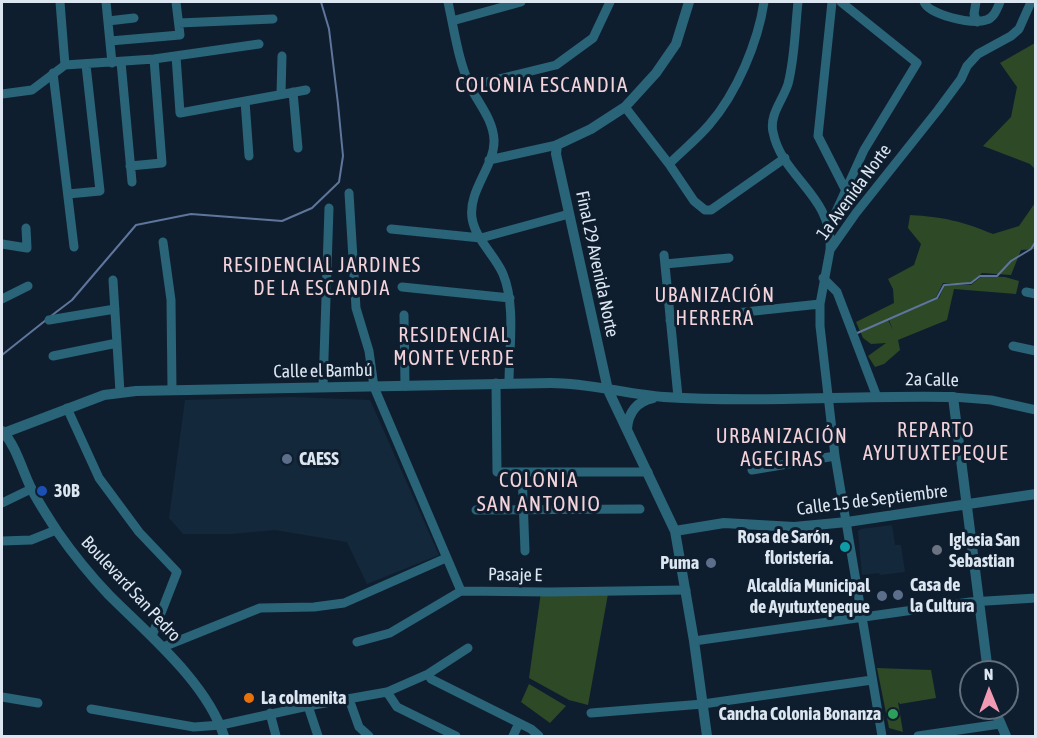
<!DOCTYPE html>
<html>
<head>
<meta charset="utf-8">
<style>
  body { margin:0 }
  #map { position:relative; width:1037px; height:738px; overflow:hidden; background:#0f1e2e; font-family:"Asap Condensed",sans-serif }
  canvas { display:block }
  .frame { position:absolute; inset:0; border:3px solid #dce6f1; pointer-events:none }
  .north { position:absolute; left:959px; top:660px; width:60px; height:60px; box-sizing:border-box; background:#0f1e2e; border:2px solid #616e7c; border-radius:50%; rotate:359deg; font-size:16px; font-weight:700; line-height:24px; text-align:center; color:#dce6f1 }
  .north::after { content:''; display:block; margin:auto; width:21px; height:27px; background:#f19ab3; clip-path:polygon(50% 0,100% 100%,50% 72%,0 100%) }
</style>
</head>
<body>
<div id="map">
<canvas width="1037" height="738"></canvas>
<div class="frame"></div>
<div class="north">N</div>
</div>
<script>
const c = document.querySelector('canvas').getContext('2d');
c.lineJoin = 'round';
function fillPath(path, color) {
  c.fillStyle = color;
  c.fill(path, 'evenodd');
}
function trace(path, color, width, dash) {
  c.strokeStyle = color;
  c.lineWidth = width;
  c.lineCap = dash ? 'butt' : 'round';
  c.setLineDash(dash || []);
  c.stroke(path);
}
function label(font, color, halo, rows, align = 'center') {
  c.font = font + ' "Asap Condensed",sans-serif';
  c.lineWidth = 6;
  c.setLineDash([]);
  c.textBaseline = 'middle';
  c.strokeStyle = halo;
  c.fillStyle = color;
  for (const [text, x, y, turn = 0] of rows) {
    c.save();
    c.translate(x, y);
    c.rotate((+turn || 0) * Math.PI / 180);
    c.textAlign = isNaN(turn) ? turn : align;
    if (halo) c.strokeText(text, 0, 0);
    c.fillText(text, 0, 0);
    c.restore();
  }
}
fillPath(new Path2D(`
  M292,397L370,400L439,555L367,584L347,542L275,530L231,534H183L169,518L185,400Z
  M892,525L895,545H901L905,572L880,575L879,573L862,575L858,531L861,529Z`), '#14283c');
fillPath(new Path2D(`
  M1035,43V169L1030,164L983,146L1011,117L1017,87L1000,63Z
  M1035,203V249L1021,250L1011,275L982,273L970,284L943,283L936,297L888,320L893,330L889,320L939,298L945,285H971L982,276L1005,277L1019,281L1016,294L954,289L947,320L898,340L900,350L884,364L875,367L868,356L886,343L871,344L863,338L856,322L894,303L893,289L888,279L914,265L921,244L908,228L910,215C944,217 961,221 993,234L1019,226Z
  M541,592L608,594L588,705L569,700L529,678Z
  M877,668L931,670L936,698L900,704L898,702L903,732L889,728Z
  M529,684L566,706L550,723L521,702Z`), '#2e4926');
trace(new Path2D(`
  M51,316L72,300L136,225L191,214L282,221L312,208L339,182L343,156L338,104L329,29L321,2
  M855,334L937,298L944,285L971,283L980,276H997L1011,261L1031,249L1036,241
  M2,355L46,320`), '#5e769c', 2);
trace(new Path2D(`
  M60,2L65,65
  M106,2L112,63
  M448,2C454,29 458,60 470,86C478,103 493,119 494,140C495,166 468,190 472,218C475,239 495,255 503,274C516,305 509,349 509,383
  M798,2C795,29 795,57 788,84C783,100 769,115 773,132C782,178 834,196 830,250
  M832,2L818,136L845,189
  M924,2C929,15 973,25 986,20C994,18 997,9 1000,2
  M976,2L974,14L977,22
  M108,21L134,18
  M452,21L521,2
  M179,23L273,19
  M110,41L180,35L176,2
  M176,56L180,113L306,90
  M121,62L132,182
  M53,73L74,247
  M470,86L556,65L593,38L610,2
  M293,92L298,148
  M2,94L32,90L65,65L154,59L259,44
  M281,94L282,56
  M245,101L249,156
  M625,107L669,164L694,201L705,210H711L785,158
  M489,160L557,145
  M669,164C682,151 697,139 709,125C737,93 758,42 764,2
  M130,166L162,163L154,59
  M349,193L356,308L369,351L374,387L461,591
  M68,194L100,191L86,65
  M829,227L864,150L917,63L841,2
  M391,229L481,238L569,214
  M163,242L171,300L172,390
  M2,244L27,248L26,228
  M664,255L678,397
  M665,264L729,258
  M823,278L837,292L877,397
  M113,280L120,392
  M402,287L510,298
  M1026,292L1036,294
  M2,299L28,286
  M404,315L405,386
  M49,320L115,309
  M670,320L820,304
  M1013,346L1036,351
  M53,356L117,343
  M496,383L497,472H648
  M323,387L329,208
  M953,397L991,400L1036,410
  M67,408L99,478L139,532L177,572L152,636
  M752,470L835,456
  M522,472L525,551
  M2,503L31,489
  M476,510L640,509
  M2,541L31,540L56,530
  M694,641L970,602L1036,598
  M357,642L390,633L461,591L549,592L686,590
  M163,647L260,608L314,607L344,603L446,558
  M428,674L431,679L531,729L539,736
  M387,692L397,707L456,736
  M2,697L38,703
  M349,699L359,727L369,736
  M308,706L318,736
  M91,709L194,727L221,725L308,706L387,692L428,674L468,648
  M270,713L276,736
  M591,713L703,704L872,680
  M513,736L519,723
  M882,736L835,456L820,326V304L830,250L856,213L938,110L961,79L967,66L978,54L1011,36L1019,29L1031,2
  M918,736L1000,724`), '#296478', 9);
trace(new Path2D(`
  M689,2L676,44L656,73L625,107L591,129L557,145L556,154L608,390L675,531L694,641L707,736
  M627,429C628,413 637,401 653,398
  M2,431C16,445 22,470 31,488C38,502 48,517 57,531C73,554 90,575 109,595C149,635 206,682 224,736
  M4,433L104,395L136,391L551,383C589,383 626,394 664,397C760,403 857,395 953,397L988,672
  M675,531L724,523L794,527L847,522L1036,494
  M994,708L1006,736`), '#296478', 10);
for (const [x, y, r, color] of [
  [287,459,6,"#5c6f8a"],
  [42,491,6,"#1a4fb4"],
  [845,547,6,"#0f9aa8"],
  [937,550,6,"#6b7280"],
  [711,563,6,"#5c6f8a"],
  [898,595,6,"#5c6f8a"],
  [882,596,6,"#5c6f8a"],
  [249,698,6,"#e8710a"],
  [893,714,6,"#2e9e5b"]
]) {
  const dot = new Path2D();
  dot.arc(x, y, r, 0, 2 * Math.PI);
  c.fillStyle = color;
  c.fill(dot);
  trace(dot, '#0f1e2e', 2);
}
label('18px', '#dce6f1', '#0f1e2e', [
  ["1a Avenida Norte",854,192,-54],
  ["Final 29 Avenida Norte",597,264,78],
  ["Calle el Bambú",323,371,-1],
  ["2a Calle",932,380,1],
  ["Calle 15 de Septiembre",872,500,-7],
  ["Pasaje E",515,575,1],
  ["Boulevard San Pedro",131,589,47]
]);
label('bold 18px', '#dce6f1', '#0f1e2e', [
  ["CAESS",299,459],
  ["30B",54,491],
  ["Rosa de Sarón,",833,537,"right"],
  ["floristería.",833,558,"right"],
  ["Iglesia San",949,540],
  ["Sebastian",949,561],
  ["Puma",699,563,"right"],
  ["Casa de",910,585],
  ["la Cultura",910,606],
  ["Alcaldía Municipal",870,586,"right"],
  ["de Ayutuxtepeque",870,607,"right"],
  ["La colmenita",261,698],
  ["Cancha Colonia Bonanza",881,714,"right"]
], 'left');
c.letterSpacing = '1.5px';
label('20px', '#f5d3db', '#0f1e2e', [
  ["RESIDENCIAL JARDINES",322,266],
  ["DE LA ESCANDIA",322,289],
  ["UBANIZACIÓN",715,296],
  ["HERRERA",715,319],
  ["RESIDENCIAL",454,336],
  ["MONTE VERDE",454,359],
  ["REPARTO",936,431],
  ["AYUTUXTEPEQUE",936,454],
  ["URBANIZACIÓN",782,437],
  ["AGECIRAS",782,460]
]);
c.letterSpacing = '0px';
c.letterSpacing = '1.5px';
label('21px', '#f5d3db', '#0f1e2e', [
  ["COLONIA ESCANDIA",542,85],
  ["COLONIA",539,480],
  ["SAN ANTONIO",539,504]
]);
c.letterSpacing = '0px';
</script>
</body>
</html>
